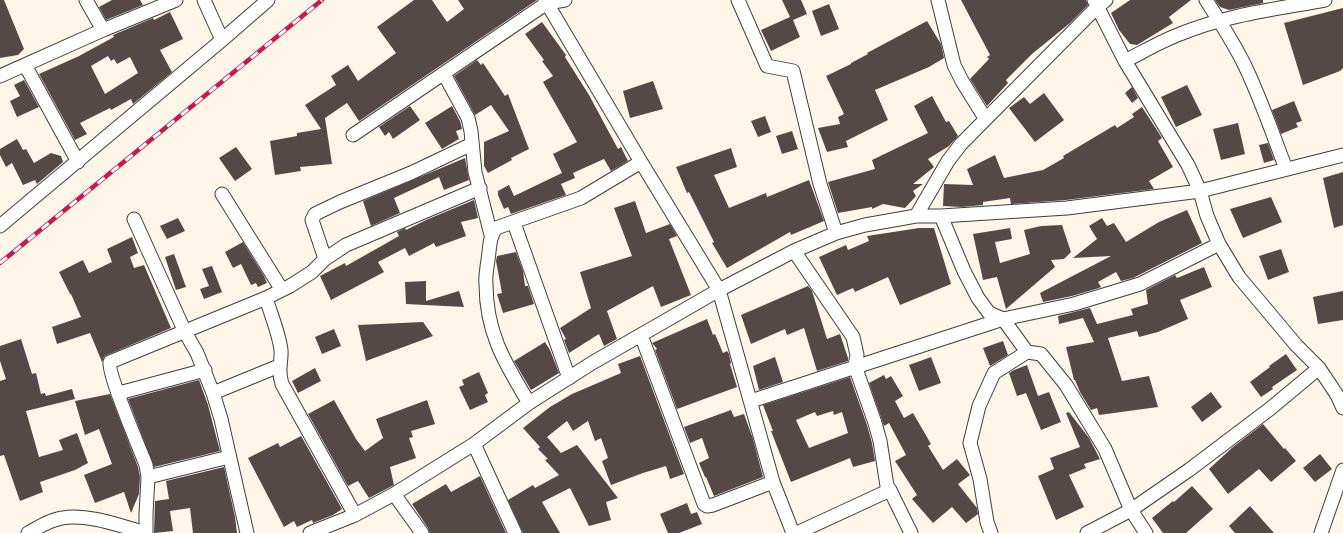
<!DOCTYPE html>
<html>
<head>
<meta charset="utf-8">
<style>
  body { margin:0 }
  canvas { display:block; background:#fff6ea }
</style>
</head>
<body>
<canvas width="1343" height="533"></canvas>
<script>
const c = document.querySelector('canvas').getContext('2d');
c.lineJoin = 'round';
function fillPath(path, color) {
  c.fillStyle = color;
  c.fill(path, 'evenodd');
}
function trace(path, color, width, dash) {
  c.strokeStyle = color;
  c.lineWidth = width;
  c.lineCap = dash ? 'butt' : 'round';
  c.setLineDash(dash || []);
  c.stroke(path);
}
fillPath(new Path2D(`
  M0,0H4L24,49L18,55L0,58Z
  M112,0H140L143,5L106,20L99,7Z
  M414,0H432L447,22L464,9L458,0H537L359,121L347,103L325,118L332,164L300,167L301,171L275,175L270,141L297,136V133L321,129L305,105L336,85L331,76L348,65L358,81L396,53L377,27Z
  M782,0H801L807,14L793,20L800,37L771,51L761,30L790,17Z
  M961,0H1086L1088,5L1070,23L1032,54L1006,80L1008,83L987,106L970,79L989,59L987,57L990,55Z
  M1130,0H1191L1169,17L1173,23L1137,45L1130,44L1119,30L1111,13Z
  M1215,0H1263V3L1229,10L1220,7Z
  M829,4L839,29L821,36L812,11Z
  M1343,8V68L1340,71L1303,85L1284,23Z
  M170,12L183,39L160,50L172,72L133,104L131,99L111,110L110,108L80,123L87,134L75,140L39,74L79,56L114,37L113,35L153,18L154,20ZM108,56L111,61L114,59L117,64L130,57L138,73L105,94L91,66Z
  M927,21L941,44L944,58L929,67L875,90L888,120L846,141L848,147L827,152L818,128L840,124L838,117L844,114L826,76L851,64V63L868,54L867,53Z
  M542,22L566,55L565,57L589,95L618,149L621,147L628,161L611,171L604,159L573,173L575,178L561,184L566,195L511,214L508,207L504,209L498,195V191L509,185L514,196L562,173L553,154L577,142L543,82L553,76L542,61L544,60L525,34Z
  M477,60L481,65L483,63L505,96L508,94L529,149L511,158L512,160L488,173L484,166V142L509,131L491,105L475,115L454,76Z
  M24,80L39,107L17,117L10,101L20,96L14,85Z
  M653,81L663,109L630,118L623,91Z
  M1187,85L1202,115L1176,127L1161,97Z
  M1132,87L1138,98L1132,103L1125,93Z
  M1044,93L1064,120L1035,142L1009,108L1024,97L1030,104Z
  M932,96L946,122L949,121L958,136L949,146L928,159L934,167L913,184H923L913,191L916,196L905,208L883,204L872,209V207L838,213L828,182L875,169L872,160L928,133L914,106Z
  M1294,101L1302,121L1296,123L1298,127L1281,134L1272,110Z
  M410,106L420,120L393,139L389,132L385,136L379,127Z
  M452,106L460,121L462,129L456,131L459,139L442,149L425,123Z
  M1142,107L1162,138L1158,141L1173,167L1149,181L1154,189L1066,200L1011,204L1010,198L983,202V205L962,207L943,206L944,184L973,185L967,169L995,155L1004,178L1043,170L1064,158L1063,156L1115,125L1117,128L1134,117L1132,114Z
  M765,116L771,132L758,137L751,121Z
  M1238,123L1245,154L1221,160L1213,129Z
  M792,131L798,149L782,154L776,136Z
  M17,139L23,150L26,149L34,163L51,153L61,156L63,162L37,184L35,180L23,185L12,163L6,167L0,155V149Z
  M1268,143L1274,160L1264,163L1259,145Z
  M236,147L252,169L235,181L219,158Z
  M731,148L737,167L714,175L729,208L766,193L767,197L809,180L824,221L791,235L790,232L727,268L712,243L714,242L689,192L687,193L676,167Z
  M465,158L469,180L444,190L439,177L394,198L400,213L371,226L363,201Z
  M1343,172V225L1334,228L1323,178Z
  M1271,197L1282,222L1243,238L1230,209Z
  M474,200L478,218L461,222L466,236L436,247L434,243L409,256L405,248L378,262L384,272L331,300L320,276L345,263L346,266L399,236L397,232L405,228L406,230L426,220Z
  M635,201L646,233L670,224L677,236L669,239L691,295L661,307L653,286L607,311L617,339L604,346L599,334L569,353L564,340L566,339L560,328L591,308L580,272L632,256L614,208Z
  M1187,210L1202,243L1133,278L1121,281L1116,272L1098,282L1101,287L1099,288L1072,296L1043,302L1040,293L1111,256L1073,258L1097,239L1089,226L1102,218L1107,226L1114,223L1126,242L1159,222Z
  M178,218L185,231L167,239L160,226Z
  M1062,225L1071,252L1064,259L1051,260L1055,267L1006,309L997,277L983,280L973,234L1010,228L1012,239L995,242L1000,263L1030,254L1024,230L1041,226Z
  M919,228H934L951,284L900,305L888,277L855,292L853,288L837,295L819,257L846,245L848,250L869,241L867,236Z
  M132,237L138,253L130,257L134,268L144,265L171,328L107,355L104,357L102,362L90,333L57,344L52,327L81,317L71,294H70L59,272L83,260L89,273L112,262L107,249Z
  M243,242L264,276L267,283L258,287L256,283L251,285L241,264L233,268L225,252Z
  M1281,249L1289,272L1268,280L1259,256Z
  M516,252L523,271L525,286H528L534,304L503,313L497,294L502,293L496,261L497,256Z
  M174,254L186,287L176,290L165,257Z
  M212,266L222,292L204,299L200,289L209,286L202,269Z
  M1204,267L1212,287L1180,300L1188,319L1158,332L1139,337L1137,331L1108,338L1122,381L1149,376L1158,407L1099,415L1097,408L1091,410L1080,392L1075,380H1074L1066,347L1094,342L1083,318L1059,324L1058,316L1090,308L1097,324L1133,315L1131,309L1148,304L1146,290L1175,275L1177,278Z
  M426,281V301L459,291L464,307L406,304L405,282Z
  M808,286L812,291L827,339L840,334L848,358V361L817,371L804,328L787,335L785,329L751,344L741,315Z
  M1343,291V320L1318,324L1313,297Z
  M707,319L713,335L715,334L723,353L727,351L729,354L731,363L730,364L737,387L677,409L655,350L657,349L652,343Z
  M423,322L433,336L366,361L358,325Z
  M334,329L341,346L322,354L315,337Z
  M21,339L32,374L36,373L41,394L45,393L46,396L72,389L75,399L26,411L39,457L63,450L59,440L77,433L88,463L75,470L40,482L43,492L20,501L4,455L0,456V381L6,379L0,361V346Z
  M1003,341L1008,355L990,366L983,348Z
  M545,342L550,350L559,373L531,390L514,361Z
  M1286,354L1297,370L1272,387L1273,389L1261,397L1250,382L1270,367L1269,366Z
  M640,356L684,474L670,479L666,466L643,473L611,485L602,461L608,458L601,438L595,441L588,421L573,431L567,421L547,437L561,453L577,445L618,498L606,502L611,520L589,526L570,488L542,502L560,533H523L508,500L533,485L535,488L559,475L545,460L548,459L538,449L540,447L523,428L550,407L572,394L621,373L618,364Z
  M775,357L783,382L759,390L753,366Z
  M931,357L941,383L919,391L909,365Z
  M1027,365L1038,396L1049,392L1061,422L1041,430L1026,393L1017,396L1009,373L1014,370Z
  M315,368L321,381L298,393L292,381Z
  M479,372L488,393L485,395L488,402L470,410L459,387L464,385L462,380Z
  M884,375L886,379L891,376L903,396L895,401L904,418L913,413L931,444L928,446L943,470L957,459L970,475L958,484L977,508L978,514L966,523L952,507L933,523L912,499L917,495L895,461L906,455L889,423L884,426L869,383Z
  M850,377L867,425L872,443L875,461L853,467L850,458L791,482L771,431H773L763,405ZM833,411L834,415L842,412L848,433L809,448L796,420L815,412L817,416Z
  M199,380L208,405L220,451L154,467L128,399Z
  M1211,392L1222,407L1202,422L1191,407Z
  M110,394L138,467L140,477L139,494L131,513L124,492L95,503L84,475L112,464L99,429L85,435L75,401Z
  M334,400L356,439L365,451L383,438L376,419L427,400L435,424L411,431L413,437L409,438L416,458L390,467L394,485L369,498L358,481L348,486L308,414Z
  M731,410L734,417L744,414L753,439L763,477L714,496L706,477H705L699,463L709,458L702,438L690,443L684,427Z
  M1069,412L1089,438L1100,459L1084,464L1086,468L1069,475L1084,507L1056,520L1038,476L1054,469L1050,458L1080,447L1066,413Z
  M1263,424L1284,449L1285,448L1296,461L1271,482L1259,469L1228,494L1209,469L1233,447Z
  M300,434L342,509L333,515L313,523L312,520L297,527L294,521L284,527L248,458L278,443L280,447L301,436Z
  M1320,454L1332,469L1315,482L1303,468Z
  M224,467L235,517L237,533H193L190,508L170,511L173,531L154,533L155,501L169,499L166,481Z
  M480,476L506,533H430L428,528L412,504L446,484L451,492Z
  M1192,486L1213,509L1186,533H1163L1152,518L1173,501L1174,502Z
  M687,503L691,514L697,512L702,524L679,533H668L660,514Z
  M1250,506L1274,533H1235L1229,526Z`), '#554947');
const street = new Path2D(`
  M86,0L103,30
  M204,0L222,40
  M545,0L641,162L719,290L773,482L793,533
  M738,0L767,66L793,71L820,184L836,233
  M938,0L954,65L962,81L985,118
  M1094,0L1125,61L1188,165L1200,191L1207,216L1219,244L1239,277L1296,345L1319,368L1337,395L1343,408
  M1206,0C1220,22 1234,43 1245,66C1261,99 1273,135 1286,169
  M1125,61C1143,52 1161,41 1180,34C1226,15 1276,9 1325,0
  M25,65L78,162
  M444,74L468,118L471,131L475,172L491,235
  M0,76L103,30L176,0
  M353,135L547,3L565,0
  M222,194L282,290
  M916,216L948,161L961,144L1097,7L1106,0
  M941,216L964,271L978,298L989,313L1003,319L1027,352
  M134,219L185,332L197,353L213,393L221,419L247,533
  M514,223L569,378
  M0,226L222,40L268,0
  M794,251L853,337L857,355L855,366L875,423L880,441L887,486L890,490L911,533
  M325,259L312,220L315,214L340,202L411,173L472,144
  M266,298C271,315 279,333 281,350C282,363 277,369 282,384L355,515
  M641,335L704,504L707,506L713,505L773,482
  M119,393L205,370
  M213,393L279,366
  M751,401L1003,319L1074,304L1140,284L1219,244
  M529,403C505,363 486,333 486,284C485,276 487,268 488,260C490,247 489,238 496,228L581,198L641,162
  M474,444L515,533
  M148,477L229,457
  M394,494L422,533
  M28,533C39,527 49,520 62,518C87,513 121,526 146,533
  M146,533V514L148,477L146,465C140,450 107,372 110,362L266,298L290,286L312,272L325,259L346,245L480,188
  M310,533L355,515L394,494L474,444L529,403L592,363L719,290L794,251L836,233L865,225L916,216H941L1067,208L1200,191L1343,155
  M797,533L890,490
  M991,533L987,522L980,479L970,443L979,406L994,373L1027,352L1041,354L1066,385L1105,449L1131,510L1146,533
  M1087,533L1131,510L1189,470L1271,408L1319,368
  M1321,533L1343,470`);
trace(street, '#3f3f3f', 15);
trace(street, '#fff', 13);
const rail = new Path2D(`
  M0,263L322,0`);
trace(rail, '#c7194c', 4.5);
trace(rail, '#fff', 3, [9]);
</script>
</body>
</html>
